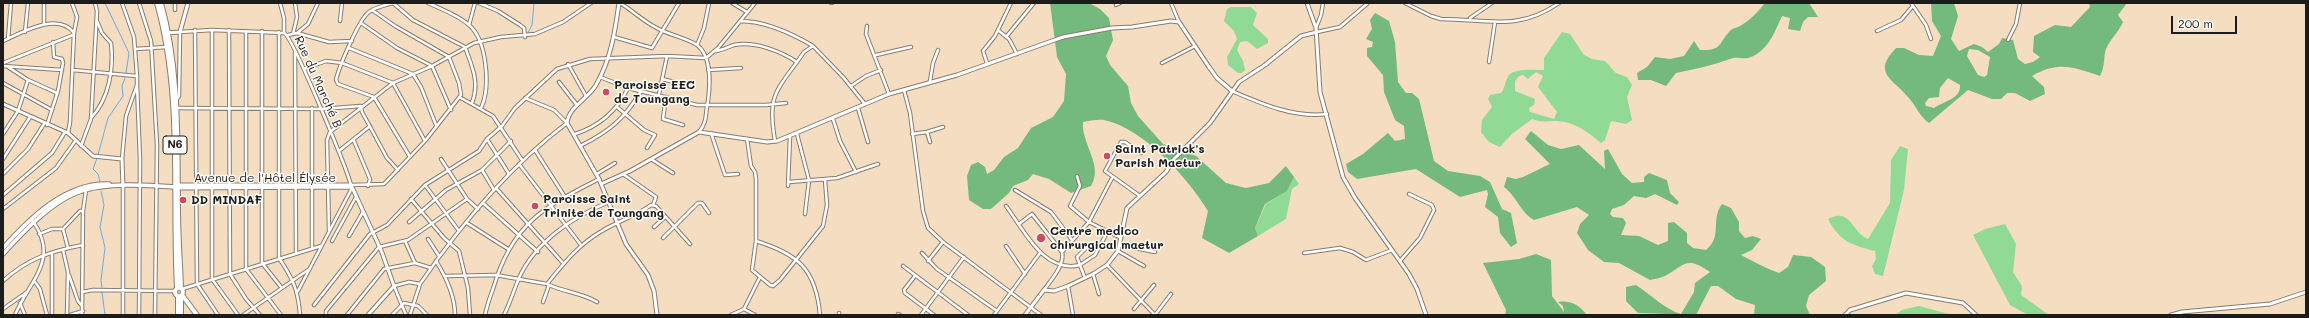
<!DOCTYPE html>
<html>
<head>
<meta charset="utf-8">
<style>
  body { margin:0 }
  #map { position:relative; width:2309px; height:318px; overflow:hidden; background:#f4ddc0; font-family:Mali,sans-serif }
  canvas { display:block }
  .frame { position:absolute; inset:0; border:4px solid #1c1c1c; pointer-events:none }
  .scale { position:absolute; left:2171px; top:16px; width:66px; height:18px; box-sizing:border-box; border:2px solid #1c1c1c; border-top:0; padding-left:5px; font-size:12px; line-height:14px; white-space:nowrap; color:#1c1c1c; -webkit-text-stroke:3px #fdfcf7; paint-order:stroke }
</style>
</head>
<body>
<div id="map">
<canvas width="2309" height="318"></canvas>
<div class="frame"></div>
<div class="scale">200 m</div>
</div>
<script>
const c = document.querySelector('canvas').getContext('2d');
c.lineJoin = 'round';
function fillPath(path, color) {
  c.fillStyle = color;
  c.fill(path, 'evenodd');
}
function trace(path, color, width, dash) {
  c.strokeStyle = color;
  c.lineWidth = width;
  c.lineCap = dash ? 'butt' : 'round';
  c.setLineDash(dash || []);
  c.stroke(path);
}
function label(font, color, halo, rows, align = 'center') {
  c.font = font + ' Mali,sans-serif';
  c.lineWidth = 3;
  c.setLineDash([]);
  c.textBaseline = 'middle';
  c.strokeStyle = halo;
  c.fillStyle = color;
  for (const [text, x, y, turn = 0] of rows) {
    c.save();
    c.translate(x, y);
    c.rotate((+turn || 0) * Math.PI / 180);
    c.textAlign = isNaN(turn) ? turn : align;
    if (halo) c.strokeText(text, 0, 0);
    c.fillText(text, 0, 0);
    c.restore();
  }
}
fillPath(new Path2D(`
  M1231,7H1251L1257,13L1253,25L1268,39V43L1257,49L1247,41L1240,42L1237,50L1243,61L1245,70L1242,73H1238L1228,65L1227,57L1237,39L1234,31L1224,21L1227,9Z
  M1562,32L1570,34L1584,55L1592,59L1605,61L1616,73L1627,77L1632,85L1627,97L1632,120L1626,124L1611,121L1605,140L1601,143C1588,132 1575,122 1557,121C1546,121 1543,123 1532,119L1512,134L1500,147L1489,142L1481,132L1482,120L1492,107L1488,99L1490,95L1501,93C1505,88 1505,81 1509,75C1515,68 1535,70 1544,70V58ZM1536,72L1543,76L1538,87L1557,112L1554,119L1530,112L1529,108L1534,105L1535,99L1515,91V81L1519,76L1523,75L1528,79Z
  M1900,146L1908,149L1904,190L1883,276L1875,274L1872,266L1876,259L1875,251C1852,245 1840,242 1828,219C1851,207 1851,232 1868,239L1890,203L1891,160Z
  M1294,177L1299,184L1292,189L1286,219L1258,236L1255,228L1266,204L1287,191Z
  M2005,224L2016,244L2013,272L2022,286L2021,295L2049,315H2028L2010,305L1973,235L1985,229Z
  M1919,306L1953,315H1895L1902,310Z`), '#91da96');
fillPath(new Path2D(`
  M1050,3H1089L1100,9L1109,18L1113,40L1106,56L1110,65L1128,86L1131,103L1138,116L1163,144L1196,156L1226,183L1246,188L1269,183L1286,166L1294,177L1287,191L1265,204L1255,228L1258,236L1229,253L1202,238L1208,211C1188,178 1143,128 1104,120C1098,119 1089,121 1083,122C1081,144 1104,165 1091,186L1071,193L1049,179L1033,174L1028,180L1013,186L1009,193L991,209H983L969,200L967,176L971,165L978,162L985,167L987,174L994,170L1004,157L1018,148L1031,128L1053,117L1064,101L1066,74L1057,57Z
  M1765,3H1809L1818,17H1808L1803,22L1800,31L1788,29L1790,18L1782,16C1774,33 1768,52 1748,58C1743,59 1737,57 1733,58C1714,65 1695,69 1676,73L1666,86L1651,80H1638L1637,73L1647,67L1655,57L1670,59L1684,56L1694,41L1700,50C1724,51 1718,42 1731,30C1733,28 1737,28 1740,26C1750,20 1758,12 1765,3Z
  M1931,3H1954L1958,16L1951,39L1959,51L1974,44L1982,47L1988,52L1999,44L2002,38L2013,40L2018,59L2025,64L2033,62L2040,57L2033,52L2034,36L2055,25L2071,27L2090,7L2089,3H2127L2118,15L2123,22C2119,32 2110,39 2106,49C2103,57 2106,64 2100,76C2072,67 2059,61 2032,76L2044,87L2045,94L2030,101L2015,93H2007L2001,99H1992L1968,90L1929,123C1919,116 1916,105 1907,96C1892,78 1872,73 1896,48H1904L1919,55L1933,56L1941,36L1932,21ZM1969,49L1978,50L1990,57L1987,75L1984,77L1978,75L1967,56ZM1948,78L1960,85C1961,99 1944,101 1934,108L1926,106L1925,103L1929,98L1939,97L1940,88Z
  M1375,13L1389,21L1395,42L1398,82L1406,93H1412L1419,99L1434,161L1448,171L1480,176L1490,182L1502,209L1511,213L1517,243L1511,247L1500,233L1498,217L1485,207L1488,194L1487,190L1460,197L1416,169L1357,179L1348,172L1346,164L1363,154L1388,133L1395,141L1405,139L1404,126L1395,120L1384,92L1383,75L1367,56V48L1372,47L1373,42L1366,39L1372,29L1370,20Z
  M1531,131L1548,145L1561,149L1579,145L1605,169L1604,151L1608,149L1622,174L1632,183L1644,182V177L1649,173L1667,180L1670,193L1679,202L1677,205L1655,194L1646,198L1634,196L1624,205L1612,209L1610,214L1613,217L1623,218L1626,223L1621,235L1639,236L1658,245L1668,241V223L1674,222L1687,233V243L1693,248L1706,250C1723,236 1710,220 1722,204L1731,208L1739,222V231L1745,238L1753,236L1761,239L1752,250L1741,255C1753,261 1765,268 1779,273L1788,267L1793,255L1811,257L1825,267L1826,281L1809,295L1806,306L1810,315H1754L1755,305L1736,299L1718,286H1711L1696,315L1638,313L1626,301V287L1636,285C1650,294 1666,310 1681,314L1694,292L1695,283L1710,272C1686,255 1685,265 1665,276C1661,278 1654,279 1650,280L1619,263L1604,262L1588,250L1577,233L1580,224L1589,215L1577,207L1534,220C1520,212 1518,198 1504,187L1507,177L1516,179L1523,177L1550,164L1525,139Z
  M1536,254L1551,260L1552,296L1564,312L1563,306L1558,302C1571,300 1579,305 1587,315H1505L1506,310L1483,263L1519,259Z`), '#74ba7f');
trace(new Path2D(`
  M105,3L129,53L126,73
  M528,33L532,25L534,3
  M98,155L108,118L123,96L122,86L125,78
  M97,158L93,169L98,174L100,182
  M101,191L104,205L100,227L105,248L101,280L102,288
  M102,292L105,315`), '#6cabdf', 1);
const minor = new Path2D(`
  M72,3L77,17L74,33
  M139,3L151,41L157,145L155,315
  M280,3L284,18V33
  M393,3C386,5 376,7 369,12C359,19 339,67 336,80L338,84L374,97L410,157
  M393,3L413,20L465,47C472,66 480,83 472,103
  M428,3C441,9 458,15 469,25C487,40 491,88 481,108
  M479,3L498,11L520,25L524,28L525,37
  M620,3C632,10 643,21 655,27C668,35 685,37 697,45C712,56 710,86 708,101C705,113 708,121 699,132
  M732,3L747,12
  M831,3H832
  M1171,3L1179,22
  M1405,3L1431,16L1441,19C1488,19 1517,32 1559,3
  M1911,3L1926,25L1931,39
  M1116,5L1120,3
  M175,10V3
  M1470,18L1492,3
  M340,21L342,3
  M740,21C766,21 791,33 813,46
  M361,23L397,48L432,66L451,110
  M44,24V3
  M469,25L475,3
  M867,26L866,34L889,94
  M1316,28L1321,15L1323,3
  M195,30L197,284L218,315
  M212,30V279L238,315
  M229,30L230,274L246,299L260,315
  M246,31V269L281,315
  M262,31V263L281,287
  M999,31L1009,39L1017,54
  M1877,31L1901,20L1912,7
  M25,32L28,3
  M279,32V258C293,279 298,289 300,315
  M1317,32L1340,27L1368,3
  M297,33L308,24L318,3
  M293,34L297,17L295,3
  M288,35L297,33L329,42L352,41
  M614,37L652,48L679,3
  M1006,37L1034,3
  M8,39L11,3
  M2008,40L2016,24L2020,3
  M3,41C21,33 58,11 74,33L70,122L68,133
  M697,45L704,28L709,3
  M349,48L413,74L421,87L436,125
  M135,49L167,47
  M716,51C722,50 728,47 734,45C755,41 780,51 797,62C773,94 768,100 775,141
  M295,53L296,252
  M876,55L911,47
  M797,62L804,52L813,46L843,77L865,104
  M1489,62L1495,22
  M3,63L73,35
  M987,63L983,51L995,36L1011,3
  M1162,63L1195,46
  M568,64L586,96
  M3,66L62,70
  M8,67L28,80L57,93
  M304,69L326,61L342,63L393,83L425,141
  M73,70L136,76
  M708,70L741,68
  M600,77L628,88L697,105H766L786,103
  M662,79L687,85
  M930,81L933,63L938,50
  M559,82L577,105
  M3,83L52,110
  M137,85L140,159L139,315
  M851,86L866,76L881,70
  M904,90L910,113L923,211L928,228L943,242L1041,315
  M1232,91C1262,104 1294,118 1327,114
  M659,94L667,56
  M666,97L663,119L683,125
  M461,98L493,116L522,160
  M177,99L179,96L180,32L212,30L284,33C293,37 346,167 351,185L384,184L425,141L461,95L459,83L449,57L395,26L372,10
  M617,107L644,130L655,135L647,148
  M177,108L322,109L361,106L362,112L387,158L398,170
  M312,108V248
  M858,108L868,142
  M91,118C109,99 114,69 111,43L102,33L97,21
  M833,119L840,141L856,172
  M47,125L58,91L63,63L62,59L54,57L53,42
  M927,132L943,127
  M711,133L725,175L738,174
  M3,134L18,111L28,80
  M575,134C600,126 617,111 628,88
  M797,134L809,180L805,214
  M912,134L927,132L930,142
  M487,139L509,174
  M747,139L751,166L755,172L756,179V241L752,270L770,285L773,286L780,280L823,226L827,205L825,180
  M354,141L370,179L368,186
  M582,145C610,131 625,118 641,91
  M81,146L91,119L97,11L95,3
  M535,150L565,197
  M339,151L370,126
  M3,159L30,117
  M122,159L126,116L137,85V76L134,37L122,3
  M441,159L467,199L478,209
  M651,159L673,173
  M519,164L581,245
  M3,174L28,149L44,124
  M597,174L615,163
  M623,174L656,197L653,205
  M1112,178L1089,222L1121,238
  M789,182L837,178L878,164
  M425,185L459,231
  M788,186L790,137
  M123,187V315
  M496,188L563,263
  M494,190L482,170L511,141
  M1015,190L1051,212L1072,240
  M3,195L52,153L65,132
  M1140,196L1105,171L1121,142H1125L1141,153
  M411,199L444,238L459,251L468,288L470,315
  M483,203L538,252
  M1006,206C1024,230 1044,274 1080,265L1085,278
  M3,209L56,168L76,140
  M409,222L446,190L482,170
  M467,223L508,249
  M1019,224L1032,214L1062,252C1065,265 1051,280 1044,290
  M654,227L665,217
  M63,229L80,211H83
  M63,229L68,248
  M329,230L327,140L330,132L393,83L432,66L474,43L501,37L535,34L563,22L591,3
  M39,234L52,229H63
  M349,236L363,212
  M663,238L698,203H702L709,213
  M428,239L439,256
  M332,241L356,197
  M405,241L415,263
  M756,241C798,254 816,269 820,315
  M1120,245L1155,252
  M1006,246L1025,274
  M1087,247L1077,257L1080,265L1095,255L1108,231
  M63,250L68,272L67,315
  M1118,251L1144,266
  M1062,252L1089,222L1070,206L1080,186L1077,176
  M922,253L937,269L997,311
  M1304,253L1340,248L1353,252L1366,260L1392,250
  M436,261C446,277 455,295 455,315
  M928,261L943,242
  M1400,261L1420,238L1434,210L1432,205L1409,194
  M1107,265L1155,315L1171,294
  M903,266L968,315
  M1093,274L1099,294
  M69,275L78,301L82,306
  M446,276L496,275L547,284
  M915,276L904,290L905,293L934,315
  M3,281C27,259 51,251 83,245
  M35,282L40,289L47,315
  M549,285C565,292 582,293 597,302
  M1068,286L1073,315
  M182,289L321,246
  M298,291L352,188
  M82,292L93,290L176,291
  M543,302L549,285L547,284C564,263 579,244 602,231C618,221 636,216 651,205L656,206L690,244
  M20,303L25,315
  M314,305L370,234L387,225L425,185L479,151L487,139L502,126L515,108L557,69L590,59L667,56L706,58L718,48L755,3
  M3,309L27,292
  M744,309L760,277
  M1134,309L1154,285
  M898,314L900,315
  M15,315C29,281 61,259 32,220
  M52,315V254
  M70,315L83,311
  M82,315L83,211L86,190
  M243,315L308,270
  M326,315V311L379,247L408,240L467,199
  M347,315L384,269L415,263L431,268
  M392,315L404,303L418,306L427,315
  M406,315L394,286L409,282L420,284C461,224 509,167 567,123L554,110L525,98
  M410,315L420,284
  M485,315C487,306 490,297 493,289C512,224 542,208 599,179
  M504,315C510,303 514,290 519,278C535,242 574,216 609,202
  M731,315L744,309L755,315
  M839,315V313
  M921,315L964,257
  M994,315L1040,253`);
const tertiary = new Path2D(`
  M619,3C615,32 611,59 596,85C588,99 569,106 567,123L599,179L626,244L648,275L654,291L657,315
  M1307,3L1316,28L1320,92L1343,177L1355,198L1409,274L1417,289L1426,315
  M166,33L180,32L188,3
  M3,104L68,133L93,156L122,159L123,187
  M601,184L630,171L699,132L767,142L777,141L889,94L957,75L1063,37L1112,28L1132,27L1171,21L1179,22L1209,67L1217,78L1232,91
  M178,185H351L381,250L394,286L368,315
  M178,188L352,187
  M1025,315L1044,290L1054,291L1068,286L1093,274L1107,265L1118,251L1127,208L1166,172L1174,159L1210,123L1239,82L1265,65L1301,36L1317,32
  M1845,315L1850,310L1906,293L1963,303L1976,315
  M2171,315L2182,312L2270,304L2306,292`);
const primary = new Path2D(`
  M3,248C30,218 66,182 109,184
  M3,254C22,233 52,201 79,192C105,182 148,185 176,187`);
const trunk = new Path2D(`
  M157,3C183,96 172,193 177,288
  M161,3C180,71 177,139 178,209C178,235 180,261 181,288
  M175 292a4 4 0 1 1 8 0a4 4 0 1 1-8 0Z
  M182,295L197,315
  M178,296V315
  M181,296V315`);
trace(minor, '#887c6e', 4.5);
trace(tertiary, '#887c6e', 5);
trace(primary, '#887c6e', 5.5);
trace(trunk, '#887c6e', 6);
trace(minor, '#fff', 2.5);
trace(tertiary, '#fff', 3);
trace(primary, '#fff', 3.5);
trace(trunk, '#fff', 4);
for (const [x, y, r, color] of [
  [606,92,4,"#d1495b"],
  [1107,156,4,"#d1495b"],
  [183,200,4,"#d1495b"],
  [535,206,4,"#d1495b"],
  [1041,238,5,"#d1495b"]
]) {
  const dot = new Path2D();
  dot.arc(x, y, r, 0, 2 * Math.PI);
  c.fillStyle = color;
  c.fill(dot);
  trace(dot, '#fdfcf7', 1.5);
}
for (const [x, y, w] of [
  [175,145,24]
]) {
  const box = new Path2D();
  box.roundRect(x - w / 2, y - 9, w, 18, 3);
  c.fillStyle = '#fdfcf7';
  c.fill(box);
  trace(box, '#1c1c1c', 1);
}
label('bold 11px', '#1c1c1c', null, [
  ["N6",175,145]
]);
label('12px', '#1c1c1c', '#fdfcf7', [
  ["Rue du Marché B",318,82,66],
  ["Avenue de l'Hôtel Élysée",265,178]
]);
label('bold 12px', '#1c1c1c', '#fdfcf7', [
  ["Paroisse EEC",614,85],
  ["de Toungang",614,99],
  ["Saint Patrick's",1115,149],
  ["Parish Maetur",1115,163],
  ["Paroisse Saint",543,199],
  ["Trinite de Toungang",543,213],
  ["DD MINDAF",191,200],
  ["Centre medico",1050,231],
  ["chirurgical maetur",1050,245]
], 'left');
</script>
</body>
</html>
